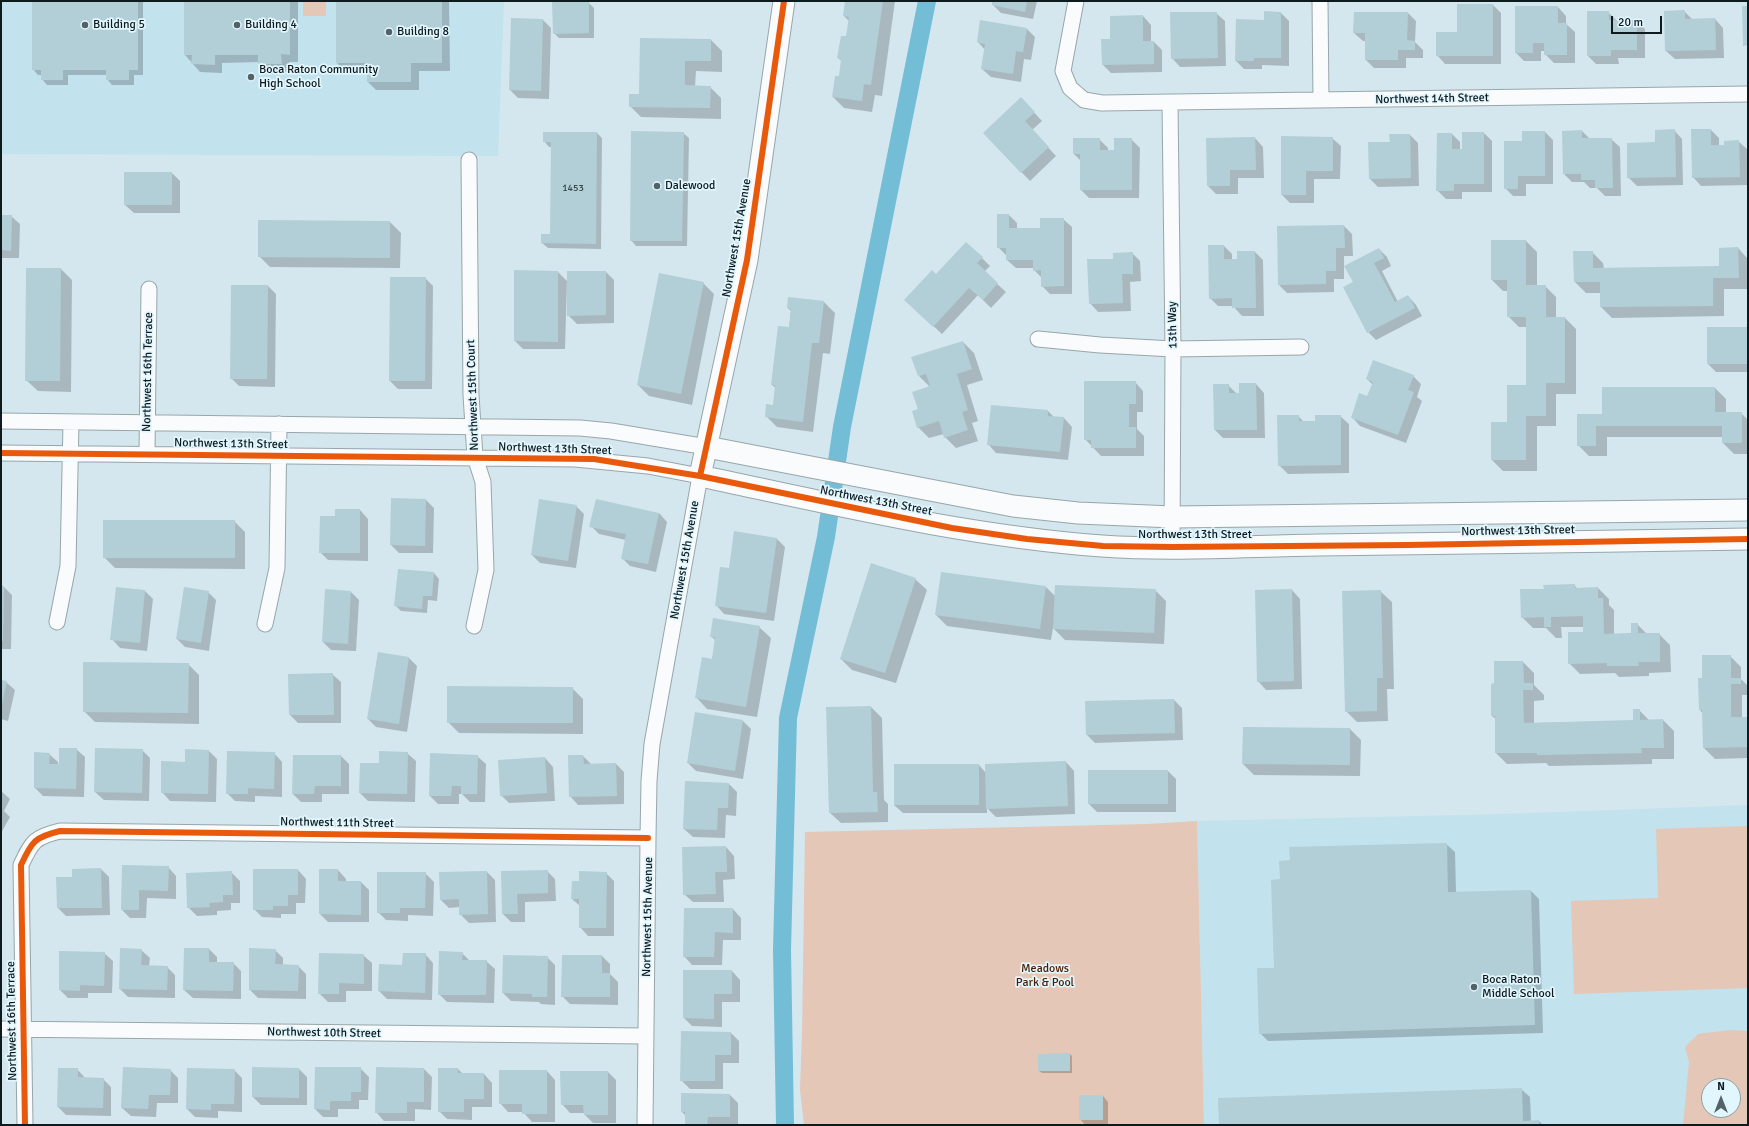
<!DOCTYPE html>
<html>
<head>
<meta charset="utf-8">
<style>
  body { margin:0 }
  #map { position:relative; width:1749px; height:1126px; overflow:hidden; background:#d4e7ee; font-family:Signika,sans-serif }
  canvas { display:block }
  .frame { position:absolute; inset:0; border:2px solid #0d1a1e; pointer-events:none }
  .north { position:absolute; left:1701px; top:1078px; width:40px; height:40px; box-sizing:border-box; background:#e2f6fe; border:1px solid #8d9ea4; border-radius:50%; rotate:0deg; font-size:11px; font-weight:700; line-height:16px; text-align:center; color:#0d1a1e }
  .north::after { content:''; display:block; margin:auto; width:14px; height:18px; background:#536267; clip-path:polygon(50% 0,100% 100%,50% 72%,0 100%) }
  .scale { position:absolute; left:1611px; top:16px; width:51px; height:18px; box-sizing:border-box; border:2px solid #0d1a1e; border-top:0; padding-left:5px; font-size:12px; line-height:14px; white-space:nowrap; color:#0d1a1e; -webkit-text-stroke:3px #e2f6fe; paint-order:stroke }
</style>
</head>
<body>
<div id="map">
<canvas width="1749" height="1126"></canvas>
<div class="frame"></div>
<div class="north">N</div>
<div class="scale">20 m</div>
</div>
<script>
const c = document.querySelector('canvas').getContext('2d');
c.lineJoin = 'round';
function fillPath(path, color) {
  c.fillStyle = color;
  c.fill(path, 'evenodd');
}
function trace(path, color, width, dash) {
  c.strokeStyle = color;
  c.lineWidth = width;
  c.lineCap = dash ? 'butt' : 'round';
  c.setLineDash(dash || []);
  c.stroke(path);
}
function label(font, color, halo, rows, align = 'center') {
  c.font = font + ' Signika,sans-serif';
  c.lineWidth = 3.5;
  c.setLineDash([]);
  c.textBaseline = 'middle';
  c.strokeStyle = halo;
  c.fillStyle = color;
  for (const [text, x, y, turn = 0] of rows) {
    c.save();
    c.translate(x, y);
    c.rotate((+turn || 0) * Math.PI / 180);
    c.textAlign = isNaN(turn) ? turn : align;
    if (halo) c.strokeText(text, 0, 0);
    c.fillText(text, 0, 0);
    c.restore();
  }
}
fillPath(new Path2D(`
  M1,1H504L498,156L1,154Z
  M1748,805V1125H1204L1197,821L1504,814ZM1709,1086H1733V1110H1709Z`), '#c2e2ed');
fillPath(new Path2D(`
  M303,1H326V16H303Z
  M1197,821L1204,1125H804L800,1090L802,1033L805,832L1147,824Z
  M1748,826V988L1574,994L1571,901L1658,898L1656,829Z
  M1730,1030L1748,1031V1125H1683L1689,1062L1685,1047L1698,1034ZM1709,1086H1733V1110H1709Z`), '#e4c7b6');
fillPath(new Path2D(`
  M33,1H143V75H134V85H112L107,79V75H68V85H47L42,79V75H38L33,69Z
  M185,1H298V62H289L290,72H267L259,62L222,63V73L200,72L185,55Z
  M337,1H449L450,71H419V90H376L368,82V71H345L337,63Z
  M846,1H895L882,96L875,95L872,112L844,108L833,97L839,78L842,61L838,58L847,37L850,22L844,16Z
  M993,1H1037L1033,19L1001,13L993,5Z
  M589,3L594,8V38H559L554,33Z
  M1458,5H1493L1501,13V64H1445L1437,55L1458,33Z
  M1516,7H1558L1566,16V24L1575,32V63H1554L1545,54V51H1541V61H1524L1516,53Z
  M1684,11L1693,20L1715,19L1723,28L1724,58L1675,59L1666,51Z
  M1608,12L1616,20L1636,21L1645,29V58H1618L1619,64H1596L1588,56Z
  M1216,13L1225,21L1226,66L1180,67L1172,58Z
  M1281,13L1289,21V66L1262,65V69H1244L1236,61L1264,21Z
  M1408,13L1416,21L1415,42L1423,50V58H1406V68H1374L1366,60V41H1363L1354,33Z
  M1143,16L1151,25V42H1154L1162,50V72L1111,73L1103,65L1111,40Z
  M543,20L551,28L549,99L518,98L510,90Z
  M1027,29L1035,37L1031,60L1024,59L1021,82L991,77L982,69L985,50L978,42Z
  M711,40L722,51V72L696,71L695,87H710L721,98V119L641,117L630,106L640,95Z
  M1029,107L1042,121L1032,130L1056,156L1030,181L984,133Z
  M1674,130L1682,139L1683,185L1637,186L1628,177L1656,143Z
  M1711,130L1719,138V146H1725L1738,141L1747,149L1748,185L1701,186L1693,177Z
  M1582,131L1590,139H1611L1620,147L1621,196H1605L1597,188H1590L1584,182H1572L1564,174V132Z
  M1545,132L1553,140V184H1526V196H1513L1505,188L1523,142Z
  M597,133L602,138L601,249L548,248L542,243L551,235L552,147H549L544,141Z
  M683,133L689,138L687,246H636L631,240Z
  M1484,133L1492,141V192H1462V199H1446L1437,190L1452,134L1460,142V150H1463Z
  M1410,135L1418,143L1419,186L1378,187L1370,179L1391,143Z
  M1255,138L1263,147L1264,178H1238V194H1216L1208,186Z
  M1332,138L1341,146L1340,179H1314V203H1290L1282,195Z
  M1099,139L1108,148V151H1115L1131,139L1140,148L1139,198H1089L1081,190V161L1074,154Z
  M172,173L180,181V213H134L125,205Z
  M1009,215L1017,223V229H1041L1063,219L1072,227V294H1050L1042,286V278L1034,270V268H1016L1007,260V256L998,247Z
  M1,216H11L20,224L19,258H1Z
  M390,222L401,233L400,268L270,267L259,256Z
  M1344,226L1352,234L1353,256H1344V279H1334V292L1287,293L1279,285L1278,227Z
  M1526,241L1537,252V286H1545L1556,297V318H1565L1576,329V394H1556V426H1537V471H1503L1492,460L1527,386V327H1519L1508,316V291H1503L1492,280Z
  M1224,246L1232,254V260H1238V252H1255L1263,260L1264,316H1242L1233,306H1218L1210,298Z
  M1738,248L1748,259V289H1724V316L1612,318L1601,307V293H1586L1575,282L1592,252L1603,263L1604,269L1720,267Z
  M1379,249L1387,257L1391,266L1382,271L1398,302L1408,296L1416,305L1422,316L1376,340L1368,332L1354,283Z
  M1132,253L1140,261L1141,281L1130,282L1131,311L1098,312L1090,303L1114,260Z
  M982,258L990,266L984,272L1006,292L991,308L978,295L942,334L914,308L936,275Z
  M61,269L72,280L71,392L38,391L26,380Z
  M558,272L567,281L565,349H523L515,341Z
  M606,272L614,280V323L577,324L568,315Z
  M425,278L433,286L432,389H398L390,381Z
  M703,283L714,294L692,405L649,396L638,385Z
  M268,286L276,294L275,387L239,386L231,378Z
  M824,302L835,313L830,354L823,353L813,432L777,427L766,416L774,406L776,388L772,385L789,328L791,311L788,308Z
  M1748,328V372H1716L1708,364Z
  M963,342L974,353L983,380L967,385L978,421L972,423L978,441L956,448L945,437L944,434L929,438L918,427L919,410L930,387L919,376Z
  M1413,376L1421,384L1417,397L1422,401L1406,443L1360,426L1352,417L1368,397L1373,385L1367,379Z
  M1135,382L1143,391V412H1137V429L1144,436V456H1101L1085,439Z
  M1256,384L1264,393L1265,438H1223L1215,430L1228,385L1237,394H1240Z
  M1715,388L1726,399V413H1741L1748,420V454H1734L1723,443V437H1607V456H1589L1578,445L1603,415Z
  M1048,411L1054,417L1064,418L1072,427L1068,460L996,453L988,444Z
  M1298,416L1304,422H1316L1340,416L1349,424V473L1288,474L1279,465Z
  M426,500L434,508L433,553H399L391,545Z
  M576,506L584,514L576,568L540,563L532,555Z
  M360,510L368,519V561L328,560L320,552L336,517Z
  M659,513L667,522L656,572L630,566L622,558L626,540L599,534L591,526Z
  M234,521L245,532V569L115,568L104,557Z
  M777,539L785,547L774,621L724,614L716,605L729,569Z
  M434,573L439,579L437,601L428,600L427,613L401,611L395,605Z
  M915,579L927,590L896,683L852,670L841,659Z
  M1574,585L1578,589L1598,588L1609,599V605L1614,610V635L1632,634L1637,624L1647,634H1659L1670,645L1671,672L1649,673V676L1619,677L1615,673L1580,674L1569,663L1584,633V627H1561L1562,638H1556L1546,628H1533L1522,617L1545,590Z
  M1,587H4L12,595L11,649H1Z
  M1046,587L1055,596L1155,590L1166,601L1164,644L1065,640L1053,628L1051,640L947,626L936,615Z
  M1292,590L1300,599L1302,689L1266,690L1258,681Z
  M145,591L153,599L147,651L120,648L112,639Z
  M1380,591L1392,602L1394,689H1387L1388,721L1357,722L1346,711Z
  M208,592L216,600L209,651L185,647L177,639Z
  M351,592L359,600L356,651L331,650L323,642Z
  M759,627L771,638L757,717L707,709L696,697L712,660L716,641L711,636Z
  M378,653L409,658L417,666L407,732L376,727L368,719Z
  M1730,656L1741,667V679L1748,686V695H1742V718H1748V758L1715,759L1704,748L1703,714L1700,710L1699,679H1703Z
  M1523,662L1534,673V685L1544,695V700L1534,701V723L1634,721L1639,710L1650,721L1663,720L1674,731V759H1652V764L1549,766L1546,763L1507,764L1496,753V719L1492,716L1495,684Z
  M188,664L199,675V724L95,722L84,711Z
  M332,674L341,682V723H298L290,715L289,675Z
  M1,681L6,682L15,690L8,721L1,719Z
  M572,688L583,699V734L459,733L448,722Z
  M1174,700L1182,708L1183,740L1095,743L1087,735Z
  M871,707L882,718L884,800L888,804V822L841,823L829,812L828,708Z
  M743,721L751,729L743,779L696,771L688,763Z
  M1350,729L1361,740L1360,776L1254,775L1243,764Z
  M76,749L85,757L84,797L43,796L35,788V753L49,754L58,762V765H60Z
  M142,750L150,758L149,801L104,800L95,792Z
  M209,751L217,759L216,802L170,801L162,792L186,763Z
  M274,753L282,762V797L255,796V802L235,801L227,793Z
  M407,753L416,761L415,802L368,801L360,793L380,764Z
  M341,756L349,764V794H322V802H301L293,794Z
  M477,756L486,764L485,802H470L462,794H459V804H438L430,796Z
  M583,756L591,764H616L624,772V804L578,805L570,796Z
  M545,758L553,767L555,801L509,803L501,795Z
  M1066,762L1074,771L1075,814L996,817L987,808V813H903L894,805L979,765L986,773Z
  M1168,771L1176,779V812H1097L1089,804Z
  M729,784L737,792L736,816L726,815L725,838L693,837L684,829Z
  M1,791L10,799L4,811L10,817L1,833Z
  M1446,844L1455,852L1456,893L1531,891L1539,899L1543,1033L1268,1041L1260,1033Z
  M726,847L734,856L735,879L723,880L724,902H693L684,894Z
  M123,866L168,867L176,876V899L147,898L146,918H130L122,910Z
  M101,869L109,877L110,915L66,916L58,908L73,878Z
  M298,870L306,879L305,903H296V914H281V918L262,917L254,909Z
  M338,870L346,879V882H361L369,890V922H328L320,914Z
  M547,871L555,879L556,901L525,902V922H511L503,914L502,872Z
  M231,872L240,881V903H231V910L217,911V915L197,916L188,907Z
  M487,872L495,880L496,922L469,923L460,914V907L449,908L440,899Z
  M425,873L434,882L433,916L408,915V921L386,920L378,912Z
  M606,873L614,881V936H588L580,927V906L572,899L580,882Z
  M733,909L741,918V940H723L722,965H692L684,956Z
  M209,949L217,957V963H233L241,971V999L193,998L184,990Z
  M141,950L150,958L149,966L167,967L175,975V998L128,997L120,989Z
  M275,950L283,958V965L298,966L306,974V999L258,998L250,990Z
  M104,953L113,961L112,993H88V998H68L60,990Z
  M462,953L470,961H486L495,969L494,1003L447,1002L439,994Z
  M425,954L433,963L432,1000L387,999L379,991L380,965L403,966Z
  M363,955L372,963V991H346V1002H328L319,993Z
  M602,956L610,964V974L618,982V1005L570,1004L562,996Z
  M547,957L555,965V1005L541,1004L539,1002L511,1001L503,993Z
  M732,971L740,980V1002H722V1027L692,1026L684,1018Z
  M731,1033L739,1041V1063H723V1089H690L681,1080Z
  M1070,1054L1072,1056V1073H1042L1039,1071Z
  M360,1068L369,1077L368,1100H359V1109H338V1117H323L315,1109Z
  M77,1069L86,1079H103L111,1087V1116L66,1115L58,1107Z
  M299,1069L307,1077V1105H261L253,1097Z
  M424,1069L432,1077L431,1110L415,1109V1121H384L376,1112Z
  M458,1069L463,1074H484L492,1083V1107H472V1120L447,1119L439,1111Z
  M170,1070L178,1078V1103H157L156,1117L131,1116L122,1108Z
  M234,1070L242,1078V1112L218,1111V1118L195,1117L187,1109Z
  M547,1071L555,1080V1122H532L523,1112H508L500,1103Z
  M608,1072L616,1080V1123H593L585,1115V1113H570L562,1104Z
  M1521,1089L1530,1097L1531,1121H1539L1543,1125H1220Z
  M730,1095L738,1103V1125H686V1116L682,1112Z
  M1103,1096L1108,1102V1125H1085L1080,1119Z`), '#0003');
trace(new Path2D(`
  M785,1125L782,950L788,718L826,537L842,427L927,1`), '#73bed6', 18);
fillPath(new Path2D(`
  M32,1H138V70H129V80H106V70H63V80H41V70H32Z
  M184,1H290V55L281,54L282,64H258V55H215V65L191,64L192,55H184Z
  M336,1H442V63H411V82H367V63H336Z
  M845,1H883L871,85L864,84L862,101L832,97L835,76H839L841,59L837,58L841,36H846L849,17L843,16Z
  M992,1H1027L1025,12L992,5Z
  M552,2H589V33L553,34Z
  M1457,4H1493V56H1436V32H1457Z
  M1515,6H1558V23H1567V55H1544V43H1533V53H1515Z
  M1742,6H1748V45L1743,46Z
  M1685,10V19L1715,18L1716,50L1665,51L1664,11Z
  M1264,11L1281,12V58H1254V61H1235L1236,19L1264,20Z
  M1587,11H1609V20H1637V50H1611V56H1587Z
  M1170,12H1217L1218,58L1171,59Z
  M1354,12H1408L1407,40L1415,41V50H1398V60H1365V33H1353Z
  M1143,15V41H1154V64L1102,65L1101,39H1110V16Z
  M511,18L543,19L541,91L509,90Z
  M980,20L1027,28L1023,52L1016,51L1013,74L981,69L985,44L977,42Z
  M640,38L711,39V61H685V85L711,86L710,108L629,107V94H639Z
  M1021,97L1035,112L1025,121L1049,147L1021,173L983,133Z
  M1675,129L1676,177L1627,178V143L1655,142V130Z
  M1691,129H1711V145H1724V141L1739,140L1740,177L1692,178Z
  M1582,130V138H1612L1613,188H1595V180H1581V174H1563L1562,131Z
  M631,131L684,132L682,241H630Z
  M1522,131H1545V176H1518V189H1504V141H1522Z
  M543,132H597L596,244L541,243V234H550L551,142H543Z
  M1462,132H1484V184H1454V191H1436L1437,133H1452V149H1462Z
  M1389,134H1410L1411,178L1369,179L1368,142H1390Z
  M1281,136L1333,137V171H1306V195H1281Z
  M1255,137L1256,170H1230V186H1207L1206,138Z
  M1073,138H1100V150H1114V138H1132V190H1080V154H1073Z
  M124,172H172V205H124Z
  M997,214H1009V228H1040V218H1064V286L1041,287V270L1033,271V260H1006V248H997Z
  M1,215H12L11,251L1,250Z
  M258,220L390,221V258L258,257Z
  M1344,225L1345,248H1336V271H1326V284L1278,285L1277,226Z
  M1491,240H1526V285H1546V317H1565V383H1546V416H1526V460H1491V422H1507V385H1526V317H1507V280H1491Z
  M966,242L983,257L977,263L998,283L983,300L969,288L933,327L904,300L932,270L936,274Z
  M1208,245H1224V259H1237V251H1255L1256,308H1232V298L1209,299Z
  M1738,247L1739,278H1713V306L1600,307V282H1574L1573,251H1593V268L1719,266V248Z
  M1379,248L1384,258L1374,263L1395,302L1408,295L1415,308L1367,333L1343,287L1353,282L1344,266Z
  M1133,252V274H1122L1123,303L1089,304L1087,259H1113V253Z
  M26,268H61L60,381H25Z
  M514,270L558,271V342L514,341Z
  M567,271H606V315L567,316Z
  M659,273L704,282L681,394L637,385Z
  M390,277H426L425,381H389Z
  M231,285H268L267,379H230Z
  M788,297L824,301L819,343H812L803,422L765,417L766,404L773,405L775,385H771L778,326L789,327L791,309L787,308Z
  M1707,327H1748V364H1707Z
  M963,341L972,369L957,374L968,410L962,412L968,430L944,438L939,421L917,428L912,411L918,409L912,392L930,386L926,374L918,376L911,357Z
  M1373,360L1414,375L1408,390L1414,392L1398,435L1351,418L1359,393L1367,396L1373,382L1366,379Z
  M1084,381H1136V404H1129V427H1136V448H1091V440H1084Z
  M1239,383H1256L1257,430H1214L1213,384H1229V393H1239Z
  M1602,387H1715V412H1742V443H1722V426H1596V446H1577V414H1602Z
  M991,405L1048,410V416L1064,417L1060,452L987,445Z
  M1277,415H1299V421H1315V415H1341V465L1278,466Z
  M391,498L426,499L425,546L390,545Z
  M539,499L577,505L568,561L531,555Z
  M596,499L659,513L648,564L621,559L626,534L589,527Z
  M335,509H360V553H319L320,516H335Z
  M103,520H235V558H103Z
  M734,531L777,538L766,613L715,606L720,567L729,568Z
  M871,563L916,578L885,673L840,659Z
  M398,569L434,572L432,596H423L422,609L394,606Z
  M941,572L1046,586L1040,629L935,615Z
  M1575,584V588L1598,587V598H1603L1604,634L1631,633V623H1638V633H1660V662H1638L1639,666H1607V663L1568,664V632H1583V616L1551,617V627H1544V617L1521,618L1520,589H1544L1543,585Z
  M1055,585L1156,589L1154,633L1053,629Z
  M1,586H4L3,641H1Z
  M116,587L145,590L140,643L110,640Z
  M184,587L209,591L201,643L176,639Z
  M325,589L351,591L348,644L322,642Z
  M1292,589L1294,681L1257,682L1255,590Z
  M1381,590L1383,678H1377V711L1345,712L1342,591Z
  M713,618L760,626L746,707L695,698L702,657L712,659L715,637H710Z
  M378,652L409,657L399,724L367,719Z
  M1702,655H1731V678H1741V684H1731V717H1748V747L1703,748L1702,710H1699L1698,678H1702Z
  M1494,661H1523L1524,683H1533V690H1523L1524,723L1633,720V709H1640V720L1663,719L1664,748H1641L1642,753L1537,755V753H1495V716H1491V684L1494,683Z
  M83,662L189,663L188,713L83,712Z
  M333,673L334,715H289L288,674Z
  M1,680L7,681L2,704H1Z
  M447,686L573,687V723H447Z
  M1174,699L1175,733L1086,735L1085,701Z
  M871,706L873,792H877L878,812L829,813L826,707Z
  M695,712L743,720L735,771L687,763Z
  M1243,727L1350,728V765L1242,764Z
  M59,748H77L76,789L34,788V752L50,753L49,764H59Z
  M95,748L143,749L142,793L94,792Z
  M185,749L209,750L208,794L161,793V761L185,762Z
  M227,751L275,752L274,789L248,788V794H226Z
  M379,751L408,752L407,794L359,793L360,763H379Z
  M430,753L478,755L477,794H461V786H452L451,796H429Z
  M293,755H341V786H315L314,794H292Z
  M568,755H583L584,764L616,763L617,796L569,797Z
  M545,757L547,793L500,796L498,760Z
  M1066,761L1068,806L986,809L985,764Z
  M894,764H979V805H894Z
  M1088,770H1168V804H1088Z
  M685,781L729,783L728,808H718L717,830L683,829Z
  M1447,843L1448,892L1531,890L1535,1025L1259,1034L1257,968H1274L1271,880L1280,879L1279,861L1290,860L1289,847Z
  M726,846L727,872H715L716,894L683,895L682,847Z
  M122,865L169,866L168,891L139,890V910H121Z
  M101,868L102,908H57L56,877H72V869Z
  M253,869H298V895H288V906H273V910H253Z
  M319,869H338V881H361V915L319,914Z
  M548,870V893L517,894L518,914H502L501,871Z
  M232,871L233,895H223V902L209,903L210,907L187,908L186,873Z
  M487,871L488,914L459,915V899L440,900L439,872Z
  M579,871L607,872L606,928H579V899H571L572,881H579Z
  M377,872H426L425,908H400V913H377Z
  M684,908H733V933L715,932L714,957H683Z
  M120,948L142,949L141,965L168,966L167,990L119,989Z
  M184,948H209V962H234L233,991L183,990Z
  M249,948L276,949L275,964L299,965L298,991L249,990Z
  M59,951L105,952L104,986L80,985V991L59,990Z
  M439,951L463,952L462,960H487L486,995H438Z
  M319,953L364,954V984L339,983V994H318Z
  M403,953H426L425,993L378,991L379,964L402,965Z
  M503,955L548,956L547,997H532V994L502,993Z
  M562,955H602V973H610V997H561Z
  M683,970H732V994H714V1019L683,1018Z
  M681,1031L731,1032V1055H715V1081H680Z
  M1070,1053V1071H1038V1054Z
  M123,1067L171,1069L170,1095H149L148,1109L121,1108Z
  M252,1067L299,1068V1098L252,1097Z
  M315,1067H361V1092H351V1101H330V1110L314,1109Z
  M376,1067L424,1068V1102H407V1113H375Z
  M58,1068H78V1077L104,1078L103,1108L57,1107Z
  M187,1068L235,1069L234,1104H211V1110L186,1109Z
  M438,1068H458V1073H484V1099H464V1112H438Z
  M499,1070H547V1114H522V1104H499Z
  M560,1071H608V1115H584L583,1105H561Z
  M1522,1088L1523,1121L1539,1120V1125H1219L1218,1098Z
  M681,1093L730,1094V1117H708L707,1125H685V1112H681Z
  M1079,1095H1103V1120H1079Z`), '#b2ced7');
const street = new Path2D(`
  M1076,1L1063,71L1070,88L1084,100L1102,103L1748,94
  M1320,1L1321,100
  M1170,103L1173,349L1172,547
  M469,160L471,395L475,457L483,482L486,570L474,626
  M1038,339L1100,345L1173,349L1301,347
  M1,421L580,428L611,431L707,447
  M1,453L575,459L648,466L700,476L652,744L649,781L648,838L645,1125
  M147,454L149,289
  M57,622L68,566L71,422
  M265,624L277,568L279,424
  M1,1029L646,1036
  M25,1125L21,865C32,841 35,837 60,831L648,838`);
const secondary = new Path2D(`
  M784,1L747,260L700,476C833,504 966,536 1102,546C1174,551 1247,546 1319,545C1462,544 1605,541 1748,539
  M707,447L1013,506L1078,513L1173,517L1748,510`);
trace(street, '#98a6ab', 17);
trace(secondary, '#98a6ab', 23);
trace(street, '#f9fbfc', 15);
trace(secondary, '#f9fbfc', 21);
trace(new Path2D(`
  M1,453L594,459L700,476L952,528L1027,539L1103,546L1172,547L1408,545L1748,539
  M700,476L747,260L784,1
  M25,1125L21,865C32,841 35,837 60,831L648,838`), '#e8590c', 6);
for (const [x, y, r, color] of [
  [85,25,4,"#536267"],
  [237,25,4,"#536267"],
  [389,32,4,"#536267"],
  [251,77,4,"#536267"],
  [657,186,4,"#536267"],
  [1474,987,4,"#536267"]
]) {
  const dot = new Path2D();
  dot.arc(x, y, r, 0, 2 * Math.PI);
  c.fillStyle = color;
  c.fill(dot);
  trace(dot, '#e2f6fe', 1.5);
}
label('10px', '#36474c', null, [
  ["1453",573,188]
]);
label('12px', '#0d1a1e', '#e2f6fe', [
  ["Building 5",93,25],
  ["Building 4",245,25],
  ["Building 8",397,32],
  ["Boca Raton Community",259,70],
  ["High School",259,84],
  ["Dalewood",665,186],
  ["Boca Raton",1482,980],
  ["Middle School",1482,994]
], 'left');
label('12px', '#0d1a1e', '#e2f6fe', [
  ["Northwest 14th Street",1432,99,-1],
  ["Northwest 15th Avenue",737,238,-80],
  ["13th Way",1173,325,-91],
  ["Northwest 16th Terrace",148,372,-89],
  ["Northwest 15th Court",473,395,-92],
  ["Northwest 13th Street",231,444,1],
  ["Northwest 13th Street",555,449,2],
  ["Northwest 13th Street",876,501,11],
  ["Northwest 13th Street",1518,531,-1],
  ["Northwest 13th Street",1195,535],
  ["Northwest 15th Avenue",685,560,-80],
  ["Northwest 11th Street",337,823,1],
  ["Northwest 15th Avenue",648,917,-89],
  ["Northwest 16th Terrace",12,1021,-91],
  ["Northwest 10th Street",324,1033,1]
]);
label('12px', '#4a1c01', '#e2f6fe', [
  ["Meadows",1045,969],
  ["Park & Pool",1045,983]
]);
</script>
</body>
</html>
